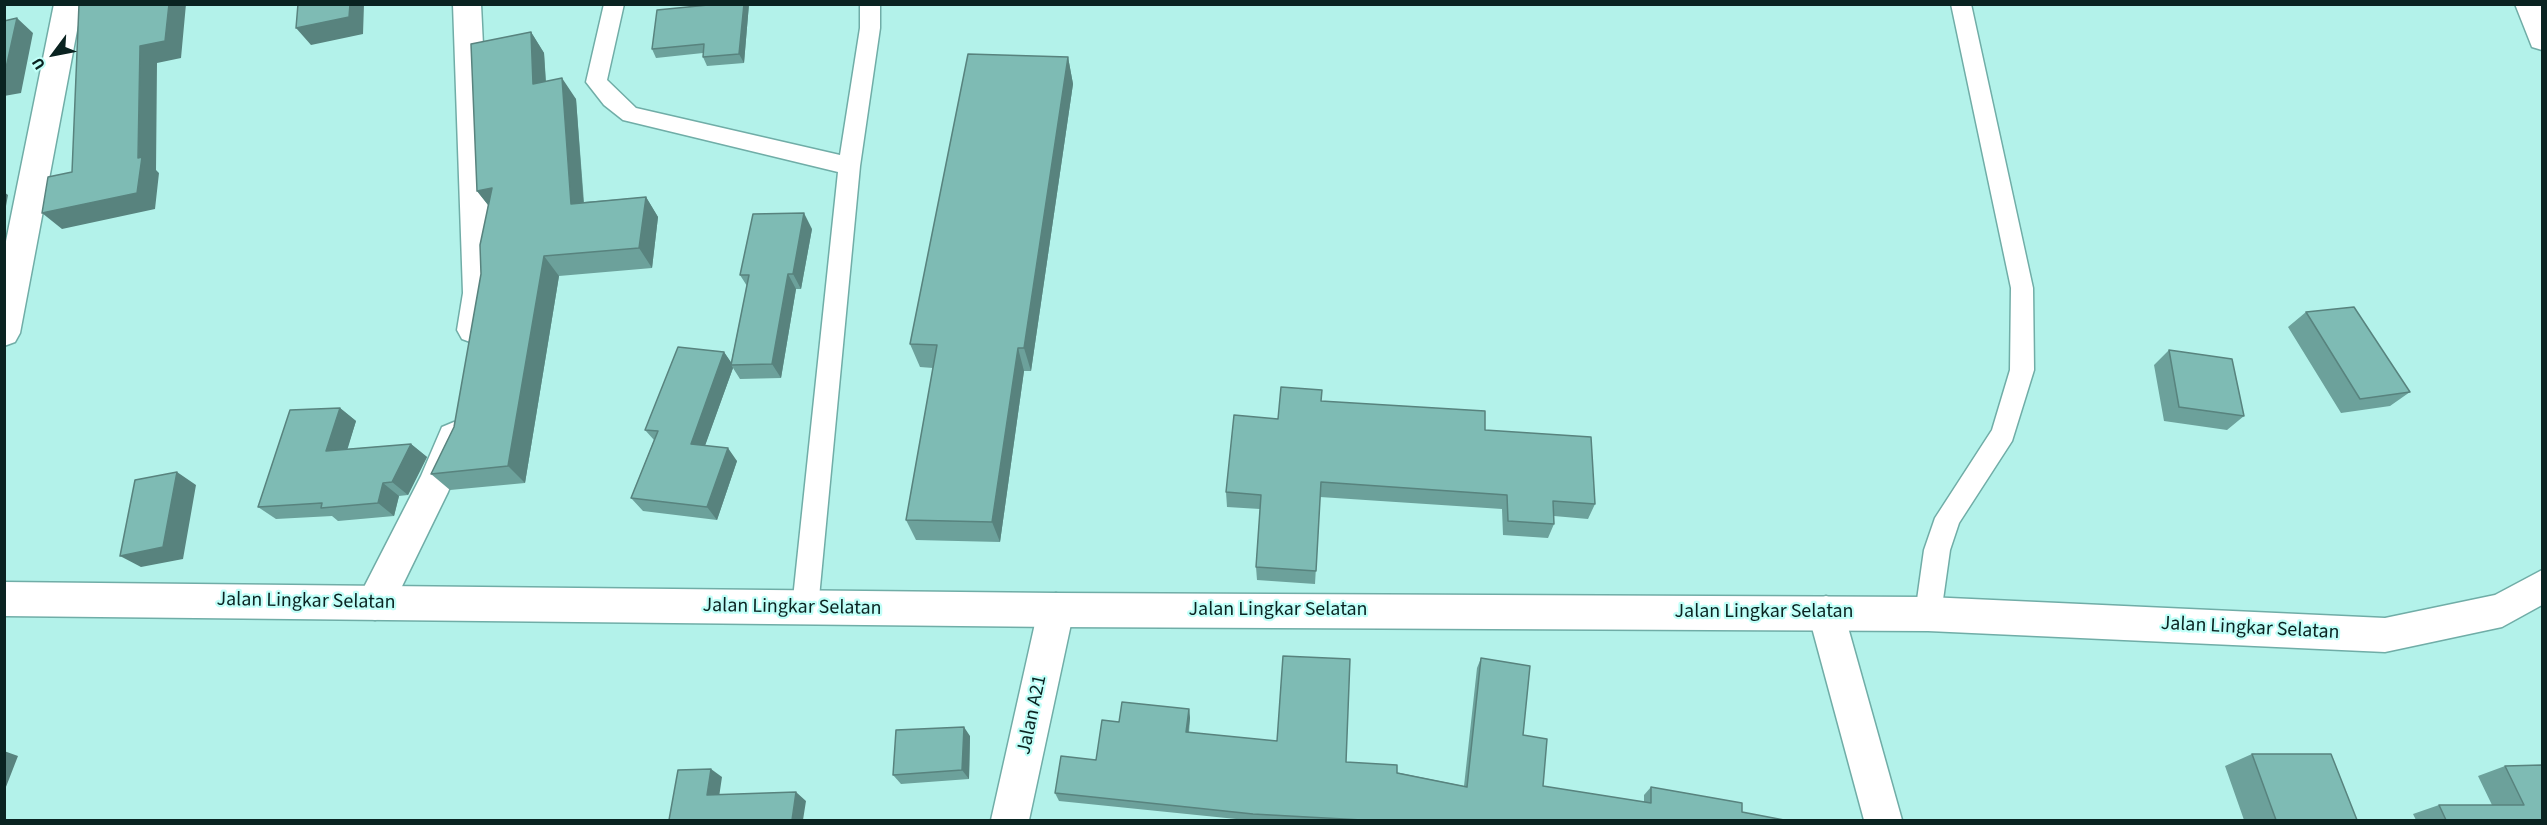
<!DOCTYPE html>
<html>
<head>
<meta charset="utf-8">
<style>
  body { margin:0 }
  #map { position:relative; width:2547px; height:825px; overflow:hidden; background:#b3f2ea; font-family:"Source Sans 3",sans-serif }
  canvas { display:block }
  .frame { position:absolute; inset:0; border:6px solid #0a2321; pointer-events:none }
  .north { position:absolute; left:24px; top:24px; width:60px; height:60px; -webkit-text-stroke:4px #c0fff8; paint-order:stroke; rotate:238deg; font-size:16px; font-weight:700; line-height:24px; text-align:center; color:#0a2321 }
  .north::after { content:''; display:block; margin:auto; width:21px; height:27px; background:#0a2321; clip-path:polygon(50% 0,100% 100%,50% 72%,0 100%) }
</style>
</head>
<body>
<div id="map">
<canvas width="2547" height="825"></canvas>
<div class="frame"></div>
<div class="north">U</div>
</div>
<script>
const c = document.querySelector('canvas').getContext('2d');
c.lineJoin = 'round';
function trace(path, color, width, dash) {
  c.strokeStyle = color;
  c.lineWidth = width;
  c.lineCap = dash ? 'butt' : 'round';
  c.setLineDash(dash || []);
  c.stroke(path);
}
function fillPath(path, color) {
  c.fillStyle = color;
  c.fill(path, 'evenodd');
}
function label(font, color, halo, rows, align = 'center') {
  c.font = font + ' "Source Sans 3",sans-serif';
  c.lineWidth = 4.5;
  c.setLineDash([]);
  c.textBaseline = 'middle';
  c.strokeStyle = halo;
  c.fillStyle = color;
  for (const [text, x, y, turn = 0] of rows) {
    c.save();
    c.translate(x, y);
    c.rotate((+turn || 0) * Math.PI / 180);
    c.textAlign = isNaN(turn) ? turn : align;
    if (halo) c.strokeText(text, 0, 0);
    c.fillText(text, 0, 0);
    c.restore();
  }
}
const lane = new Path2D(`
  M604,4H624L607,80L636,108L840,155L860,28V4H880V28L860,166L818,608L814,617L805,620L796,617L792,608L838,172L623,120L604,105L586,82Z
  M1951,4H1971L2033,288L2034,370L2012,441L1959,523L1950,550L1941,614L1937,623L1928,626L1919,623L1915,614L1924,550L1935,518L1992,430L2010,370L2011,288Z`);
const street = new Path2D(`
  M54,4H82L20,333L15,342L4,346V251Z
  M453,4H481L495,293L489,330L484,339L473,343L462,339L457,330L463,293Z
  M454,422L466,427L471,437L448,492L388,615L375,620L362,615L357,603L362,591L421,476L442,427Z
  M1056,593L1069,598L1074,610L1029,820H991L1038,610L1043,598Z
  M1826,596L1839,601L1844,613L1902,820H1864L1808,613L1813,601Z`);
const highway = new Path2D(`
  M2515,4H2542V50L2532,47Z
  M2542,570V605L2502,627L2385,652L1928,631L1056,627L4,616V582L1056,593L1928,597L2385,618L2495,595Z`);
trace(lane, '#70ada7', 3);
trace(street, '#70ada7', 3);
trace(highway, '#70ada7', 3);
fillPath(lane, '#fff');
fillPath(street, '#fff');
fillPath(highway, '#fff');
fillPath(new Path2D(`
  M708,4H749L744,63L707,66L703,57V53L656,58L652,49Z
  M531,32L544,53L546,81L576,99L584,202L646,197L658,217L652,268L559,276L525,483L450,490L431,474L454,427L481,274L488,205L477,191Z
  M1068,57L1073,84L1031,371H1024L1000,542L916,540L906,520L933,368L920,367L910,344Z
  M812,229L801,289H796L781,378L740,379L733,368L705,445L737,461L717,520L643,511L631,498L654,440L645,430L724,352L731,363L747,286L740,275Z
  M2306,312L2410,392L2390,406L2341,413L2288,327Z
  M2169,350L2244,416L2227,430L2164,421L2154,365Z
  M1321,401L1595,504L1588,519L1554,516V524L1548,538L1503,535L1502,509L1320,497L1315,584L1257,580L1256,567L1260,509L1227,507L1226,492L1278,419Z
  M340,408L356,421L347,449L411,444L427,457L408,495L399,496L394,516L338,521L332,516L276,519L258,507Z
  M1481,658L1523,735L1543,786L1644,802V795L1651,787L1742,812L1784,820H1246L1059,801L1055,793L1096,760L1119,722L1189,709L1190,718L1189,733L1346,762L1464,786L1477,668Z
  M970,736L969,779L901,784L893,775Z
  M2252,754L2357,820H2244L2225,766Z
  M2505,766L2542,820H2416L2413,814L2439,805H2492L2478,776Z`), '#6ca19b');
fillPath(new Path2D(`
  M169,4H186L181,58L157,63L156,170L159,173L155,209L62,229L42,213L138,158L140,46Z
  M350,4H364L363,34L311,45L296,28Z
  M744,4H749L744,63L739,54Z
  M17,18L33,33L21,93L4,96V77Z
  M531,32L544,53L547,105L533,84Z
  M1068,57L1073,84L1031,371L1024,348Z
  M562,78L576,99L585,224L571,204Z
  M492,188L493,211L477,191Z
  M4,192L8,195L4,217Z
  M646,197L658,217L652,268L639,248Z
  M804,213L812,229L801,289L793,274Z
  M544,256L559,276L525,483L508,466Z
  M788,274L796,289L781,378L772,364Z
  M1018,348L1024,371L1000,542L992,522Z
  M724,352L733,365H731L733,368L701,457L691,444Z
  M340,408L356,421L343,464L326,451Z
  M411,444L427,457L408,495L392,482Z
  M728,448L737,461L717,520L707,507Z
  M177,472L196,485L183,559L141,567L120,556Z
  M383,483L399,496L394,516L378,503Z
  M1189,709L1190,718L1187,741L1186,732Z
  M964,727L970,736L969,779L962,770Z
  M4,751L18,756L4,792Z
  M711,769L722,777L718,804L707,795Z
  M796,792L806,801L803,820H792Z`), '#58837e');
const building = new Path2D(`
  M79,4H169L165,41L140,46L138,158L142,157L137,193L42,213L48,177L72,172Z
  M298,4H350L349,17L296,28Z
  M708,4H744L739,54L703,57L704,44L652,49L657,10L708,5Z
  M17,18L4,77V21Z
  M531,32L533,84L562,78L571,204L646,197L639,248L544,256L508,466L431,474L454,427L481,274L480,245L492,188L477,191L471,44Z
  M968,54L1068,57L1024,348H1018L992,522L906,520L937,345L910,344Z
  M804,213L793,274H788L772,364L731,365L749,275H740L753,214Z
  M2354,307L2410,392L2360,399L2306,312Z
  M678,347L724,352L691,444L728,448L707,507L631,498L658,431L645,430Z
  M2169,350L2232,359L2244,416L2179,407Z
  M1281,387L1322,390L1321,401L1485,411V430L1591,437L1595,504L1553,501L1554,524L1508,521L1507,495L1321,482L1316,571L1256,567L1261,495L1226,492L1234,415L1278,419Z
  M340,408L326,451L411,444L392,482L383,483L378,503L321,508L322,503L258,507L290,410Z
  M177,472L163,547L120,556L135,480Z
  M1283,656L1350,659L1346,762L1397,765V773L1467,787L1481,658L1530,666L1523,735L1547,739L1543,786L1651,803V787L1742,803V812L1784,820H1362L1253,814L1055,793L1061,756L1096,760L1102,720L1119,722L1122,702L1189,709L1186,732L1277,741Z
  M964,727L962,770L893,775L896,730Z
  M2252,754H2331L2357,820H2276Z
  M2542,765V820H2446L2439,805H2524L2505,766Z
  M711,769L707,795L796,792L792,820H669L678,770Z`);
fillPath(building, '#7ebbb4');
trace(building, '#58837e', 1.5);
label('20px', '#0a2321', '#c0fff8', [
  ["Jalan Lingkar Selatan",306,602,1],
  ["Jalan Lingkar Selatan",792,608,1],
  ["Jalan Lingkar Selatan",1278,611],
  ["Jalan Lingkar Selatan",1764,613],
  ["Jalan Lingkar Selatan",2250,629,3],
  ["Jalan A21",1033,715,-78]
]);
</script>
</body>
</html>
